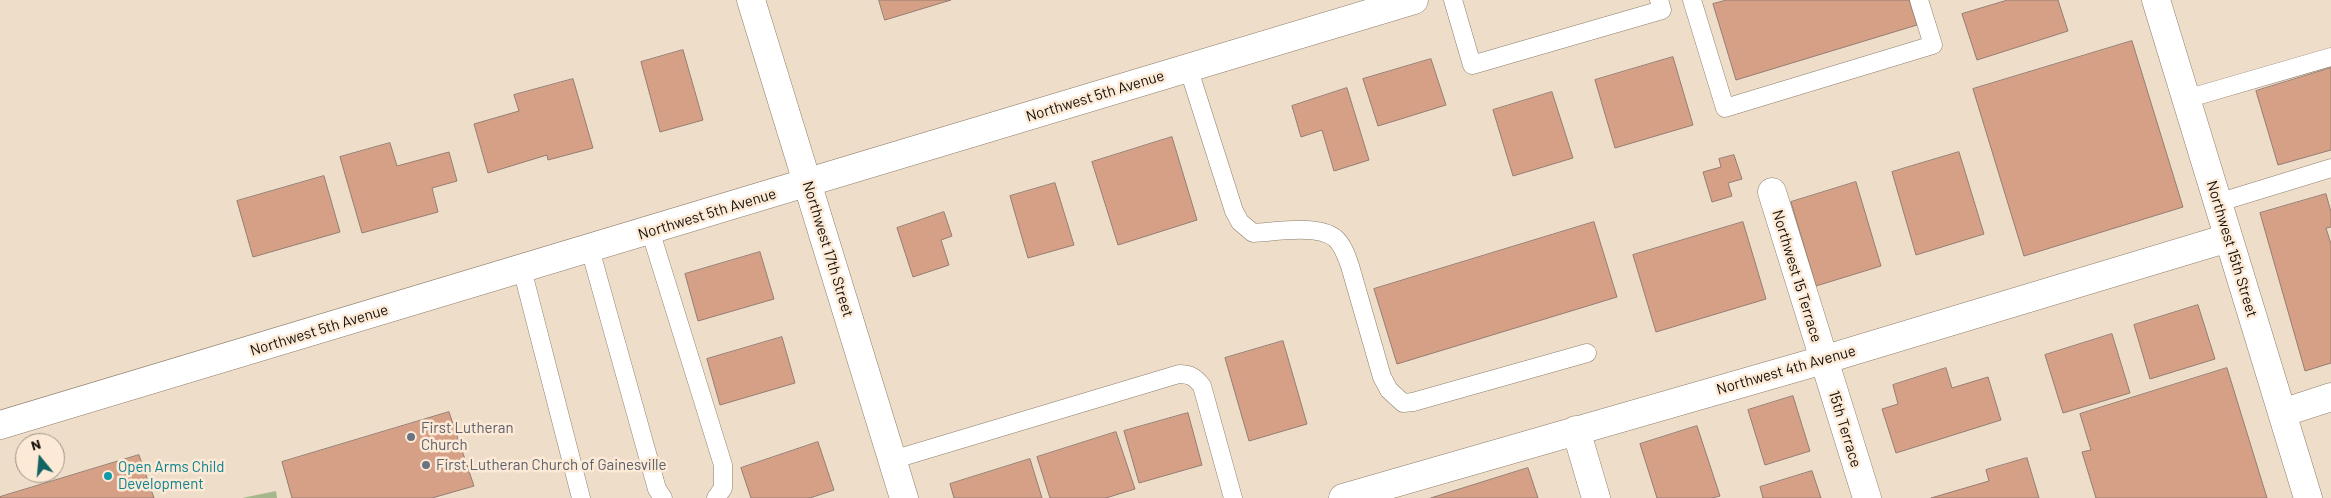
<!DOCTYPE html>
<html>
<head>
<meta charset="utf-8">
<style>
  body { margin:0 }
  #map { position:relative; width:2331px; height:498px; overflow:hidden; background:#eeddc9; font-family:Barlow,sans-serif }
  canvas { display:block }
  .north { position:absolute; left:15px; top:433px; width:50px; height:50px; box-sizing:border-box; background:#fcead6; border:1px solid #9f9283; border-radius:50%; rotate:343deg; font-size:14px; font-weight:700; line-height:20px; text-align:center; color:#130e07 }
  .north::after { content:''; display:block; margin:auto; width:18px; height:22px; background:#136362; clip-path:polygon(50% 0,100% 100%,50% 72%,0 100%) }
</style>
</head>
<body>
<div id="map">
<canvas width="2331" height="498"></canvas>
<div class="north">N</div>
</div>
<script>
const c = document.querySelector('canvas').getContext('2d');
c.lineJoin = 'round';
function fillPath(path, color) {
  c.fillStyle = color;
  c.fill(path, 'evenodd');
}
function trace(path, color, width, dash) {
  c.strokeStyle = color;
  c.lineWidth = width;
  c.lineCap = dash ? 'butt' : 'round';
  c.setLineDash(dash || []);
  c.stroke(path);
}
function label(font, color, halo, rows, align = 'center') {
  c.font = font + ' Barlow,sans-serif';
  c.lineWidth = 5;
  c.setLineDash([]);
  c.textBaseline = 'middle';
  c.strokeStyle = halo;
  c.fillStyle = color;
  for (const [text, x, y, turn = 0] of rows) {
    c.save();
    c.translate(x, y);
    c.rotate((+turn || 0) * Math.PI / 180);
    c.textAlign = isNaN(turn) ? turn : align;
    if (halo) c.strokeText(text, 0, 0);
    c.fillText(text, 0, 0);
    c.restore();
  }
}
fillPath(new Path2D(`
  M276,491L277,498H242Z`), '#a6b78e');
const building = new Path2D(`
  M879,0H951L885,20Z
  M1727,0H1909L1917,25L1736,80L1713,4Z
  M2008,0H2058L2068,31L1977,60L1962,14Z
  M2132,41L2183,207L2024,256L1973,89Z
  M683,50L703,120L660,132L641,62Z
  M1673,57L1693,125L1615,148L1595,80Z
  M1431,59L1446,105L1378,126L1363,79Z
  M2331,68V150L2278,165L2256,91Z
  M573,79L593,148L548,160L547,155L488,173L474,124L519,111L514,95Z
  M1347,88L1369,160L1334,171L1322,130L1301,137L1292,106Z
  M1552,92L1573,158L1513,176L1493,110Z
  M1172,137L1197,220L1118,245L1092,162Z
  M390,143L397,166L449,152L457,181L432,188L438,212L362,233L340,157Z
  M1959,152L1984,234L1916,255L1892,172Z
  M1734,155L1742,179L1728,183L1732,196L1712,202L1703,172L1721,167L1719,159Z
  M324,176L340,232L253,257L237,201Z
  M1856,182L1881,266L1816,286L1791,202Z
  M1055,183L1074,245L1028,258L1010,196Z
  M2326,194L2331,212V227L2326,228L2331,244V363L2305,371L2260,213Z
  M944,212L952,236L941,240L949,265L913,277L897,228Z
  M1594,222L1617,297L1397,364L1374,289Z
  M1743,222L1766,299L1656,332L1633,255Z
  M760,252L774,299L698,321L685,274Z
  M2198,305L2215,359L2150,379L2134,325Z
  M2112,334L2130,393L2063,413L2045,355Z
  M782,337L795,383L720,405L707,359Z
  M1283,341L1307,424L1249,441L1225,358Z
  M1946,368L1952,388L1988,377L2001,420L1896,453L1882,409L1898,404L1893,385Z
  M2227,368L2267,498H2096L2082,452L2091,450L2080,414Z
  M1793,396L1810,451L1765,465L1748,410Z
  M449,412L474,486L432,498H292L282,462Z
  M1188,413L1202,465L1139,483L1124,431Z
  M1697,426L1720,496L1712,498H1657L1640,444Z
  M1116,432L1135,489L1106,498H1050L1037,457Z
  M818,442L834,490L810,498H751L741,468Z
  M139,455L154,498H0V497Z
  M2027,458L2039,498H1931L1989,481L1986,470Z
  M1030,459L1042,498H954L950,484Z
  M1528,468L1538,498H1431Z
  M1812,471L1821,498H1763L1760,487Z`);
fillPath(building, '#d6a086');
trace(building, '#947d72', 1);
const service = new Path2D(`
  M1453,0L1472,65L1662,10L1659,0
  M1692,0L1725,108L1933,45L1919,0
  M1188,67L1234,211L1240,222L1253,233C1275,232 1318,224 1335,238C1343,245 1347,257 1350,266L1382,377L1389,390L1403,403L1413,402L1587,353
  M2186,99L2331,57
  M2217,203L2331,168
  M650,230L723,465V488L716,498
  M590,249L657,489L663,498
  M522,269L581,498
  M892,460L1179,374C1190,374 1195,377 1202,386L1233,498`);
const minor = new Path2D(`
  M751,0L904,498
  M2156,0L2308,498
  M1772,192L1867,498
  M2282,413L2331,397
  M0,425L1414,0
  M1576,430L1596,498
  M1343,498L1823,360L2228,238`);
trace(service, '#8d7e6b', 19);
trace(minor, '#8d7e6b', 29);
trace(service, '#fff', 18);
trace(minor, '#fff', 28);
for (const [x, y, r, color] of [
  [411,437,5,"#6b7280"],
  [426,465,5,"#6b7280"],
  [108,476,5,"#0f9aa8"]
]) {
  const dot = new Path2D();
  dot.arc(x, y, r, 0, 2 * Math.PI);
  c.fillStyle = color;
  c.fill(dot);
  trace(dot, '#fcead6', 2);
}
label('15px', '#130e07', '#fcead6', [
  ["Northwest 5th Avenue",1095,96,-17],
  ["Northwest 5th Avenue",707,214,-17],
  ["Northwest 17th Street",828,249,73],
  ["Northwest 15th Street",2232,249,73],
  ["Northwest 15 Terrace",1797,276,73],
  ["Northwest 5th Avenue",319,330,-17],
  ["Northwest 4th Avenue",1786,370,-16],
  ["15th Terrace",1845,429,73]
]);
label('15px', '#5b616d', '#fcead6', [
  ["First Lutheran",421,428],
  ["Church",421,445],
  ["First Lutheran Church of Gainesville",436,465]
], 'left');
label('15px', '#0d838f', '#fcead6', [
  ["Open Arms Child",118,467],
  ["Development",118,484]
], 'left');
</script>
</body>
</html>
